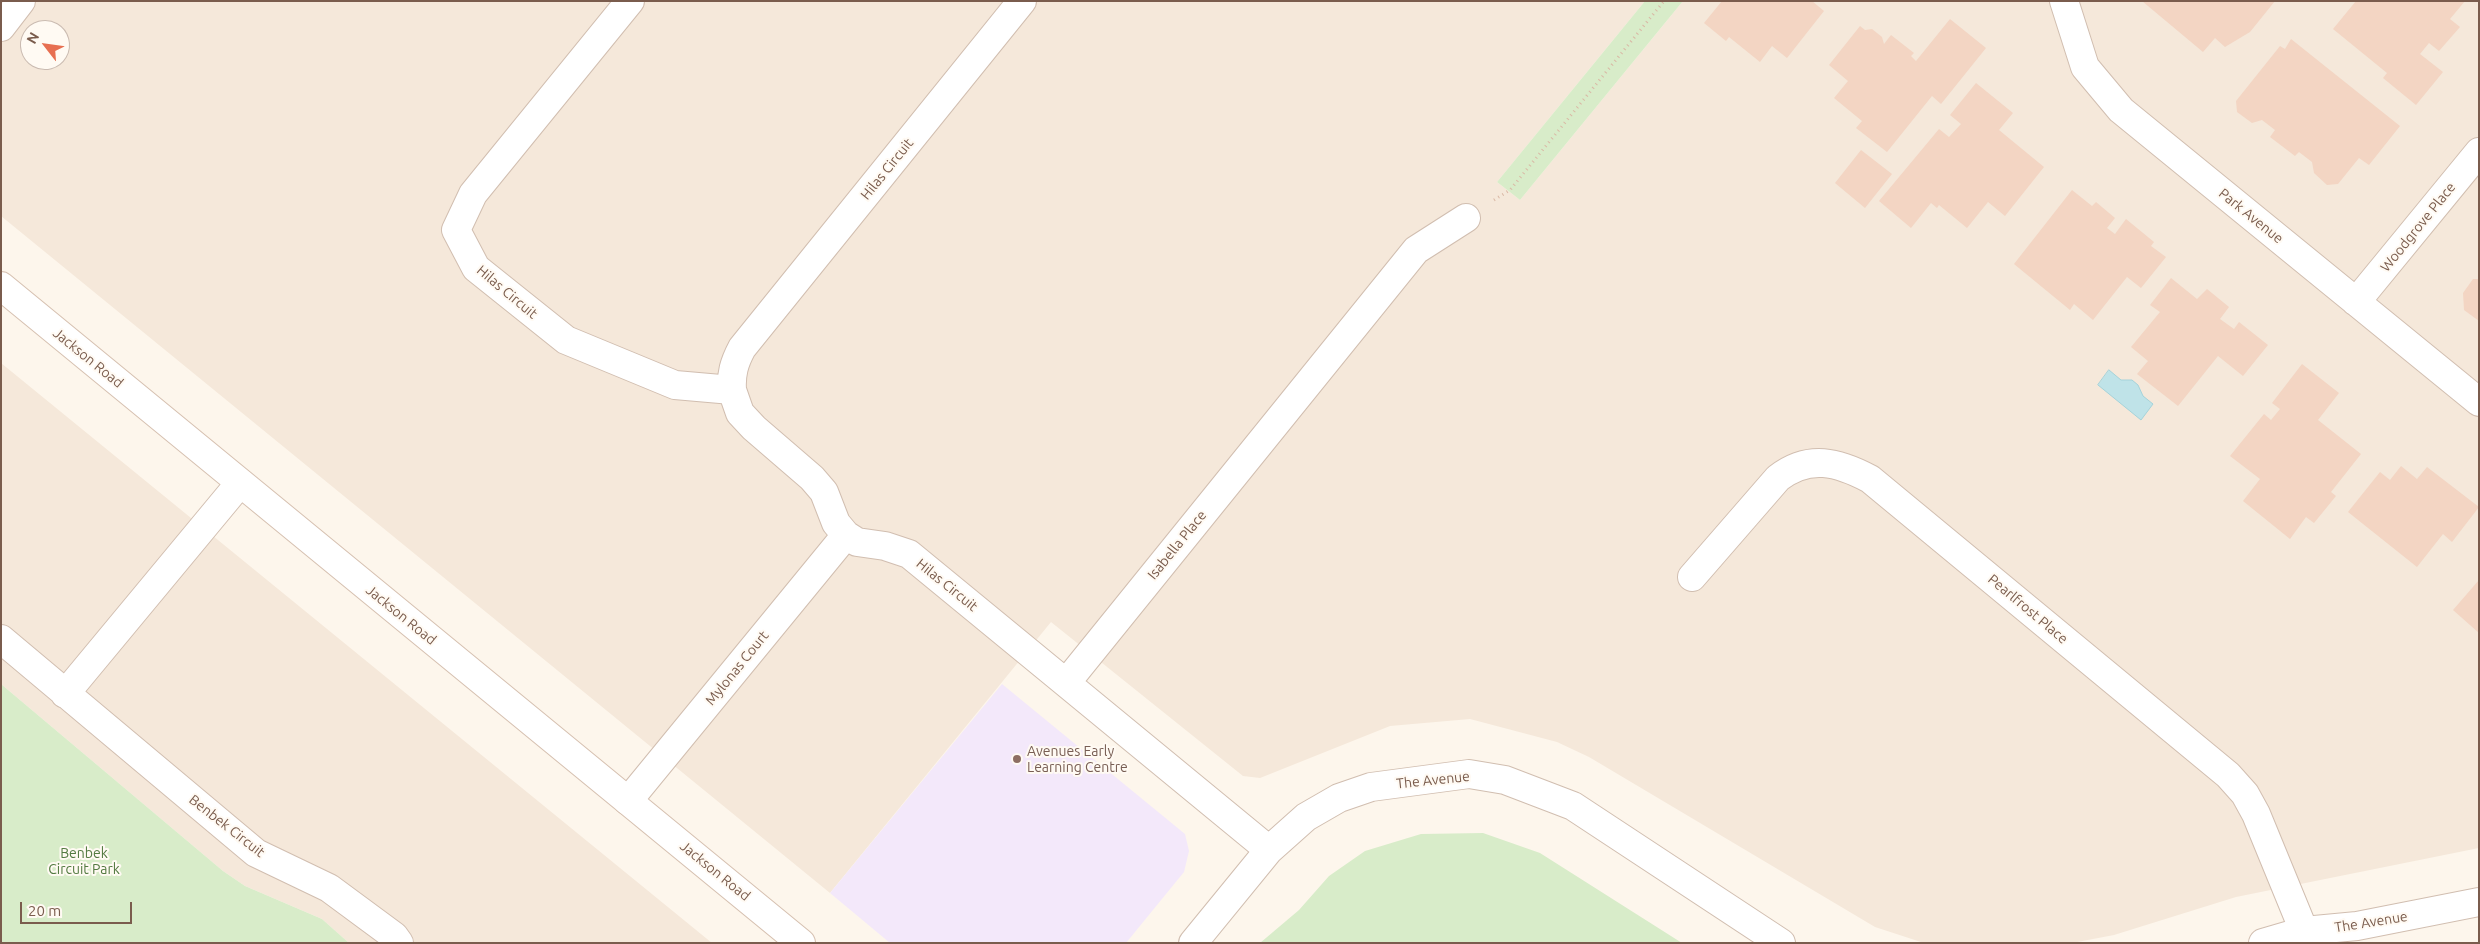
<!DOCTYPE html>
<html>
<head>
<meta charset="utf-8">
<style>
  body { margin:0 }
  #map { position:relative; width:2480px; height:944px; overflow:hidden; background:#fdf6ec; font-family:Ubuntu,sans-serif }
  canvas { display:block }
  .frame { position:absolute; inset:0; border:2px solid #7a5c4d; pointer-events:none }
  .north { position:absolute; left:20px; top:20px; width:50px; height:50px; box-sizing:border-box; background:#fffaf3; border:1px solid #cabbb1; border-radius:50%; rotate:300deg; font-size:14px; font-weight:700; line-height:20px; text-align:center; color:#7a5c4d }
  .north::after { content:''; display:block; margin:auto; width:18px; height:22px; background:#e76f51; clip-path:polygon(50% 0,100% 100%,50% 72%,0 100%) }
  .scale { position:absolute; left:20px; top:902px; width:112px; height:22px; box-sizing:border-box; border:2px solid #7a5c4d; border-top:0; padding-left:6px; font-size:15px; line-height:18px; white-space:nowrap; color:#7a5c4d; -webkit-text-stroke:4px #fffaf3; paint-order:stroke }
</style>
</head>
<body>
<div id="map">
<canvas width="2480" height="944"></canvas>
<div class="frame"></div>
<div class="north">N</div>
<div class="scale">20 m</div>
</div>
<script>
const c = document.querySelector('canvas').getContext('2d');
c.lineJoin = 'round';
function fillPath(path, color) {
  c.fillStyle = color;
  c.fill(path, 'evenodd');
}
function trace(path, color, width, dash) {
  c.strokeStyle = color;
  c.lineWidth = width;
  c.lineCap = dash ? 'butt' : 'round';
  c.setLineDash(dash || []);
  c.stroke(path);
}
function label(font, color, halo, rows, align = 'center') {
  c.font = font + ' Ubuntu,sans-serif';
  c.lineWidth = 4;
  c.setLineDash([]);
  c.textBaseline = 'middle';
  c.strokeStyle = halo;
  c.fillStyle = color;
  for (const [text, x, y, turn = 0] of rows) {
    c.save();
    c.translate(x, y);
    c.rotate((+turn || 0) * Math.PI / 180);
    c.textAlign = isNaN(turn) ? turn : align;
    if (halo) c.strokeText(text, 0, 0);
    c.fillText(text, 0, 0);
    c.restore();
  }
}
fillPath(new Path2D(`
  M1,1H1645L1497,182L1520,200L1683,1H2479V848L2236,897L2114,935L2072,943H1924L1875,927L1589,757L1557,742L1470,719L1390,726L1260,778L1243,776L1051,622L830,893L1,216ZM30,30H60V60H30Z
  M1,363L712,943H349L322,919L245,886L223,871L1,684Z`), '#f5e8da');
fillPath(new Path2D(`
  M1002,684L1185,834L1189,851L1184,872L1126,943H890L830,893Z`), '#f3e8fa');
fillPath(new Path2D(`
  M1645,1H1683L1520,200L1497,182Z
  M1,684L223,871L245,886L322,919L349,943H1Z
  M1483,833L1540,853L1682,943H1260L1299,910L1329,876L1365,851L1421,834Z`), '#d8ecc9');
const water = new Path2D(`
  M2109,370L2121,380H2132L2138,385L2143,396L2153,404L2141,420L2098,385Z`);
fillPath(water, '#bfe3e8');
trace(water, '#a5d3da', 1);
fillPath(new Path2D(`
  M1722,1H1812L1824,11L1787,58L1772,46L1760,62L1729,37L1726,41L1704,23Z
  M2142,1H2275L2250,32L2225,47L2215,38L2203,52Z
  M2356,1H2465L2450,19L2460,27L2439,51L2429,43L2420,54L2443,72L2416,105L2383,78L2387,73L2333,29Z
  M1950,19L1986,48L1941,104L1932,96L1887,152L1856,128L1862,121L1834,98L1848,81L1829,65L1860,26L1865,30L1872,29L1882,37L1884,44L1891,35L1914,53L1911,56L1916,61Z
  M2291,39L2400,126L2369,165L2359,158L2338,184L2327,185L2314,173L2312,162L2299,152L2295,156L2270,137L2275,130L2262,120L2252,123L2237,112L2236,101L2280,46L2285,49Z
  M1976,83L2013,113L1999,130L2044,167L2005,216L1988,202L1967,228L1939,205L1937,208L1931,203L1911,228L1879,201L1939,129L1949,137L1961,124L1950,115Z
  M1861,150L1892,174L1865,208L1835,183Z
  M2072,190L2092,206L2096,202L2115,218L2107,228L2115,234L2126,219L2154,242L2151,246L2166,257L2141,288L2127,277L2093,320L2074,304L2070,310L2014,264Z
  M2171,278L2197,299L2207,289L2229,307L2220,319L2234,329L2239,322L2268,345L2243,376L2218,356L2178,406L2137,374L2148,361L2131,347L2160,312L2150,305Z
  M2473,279H2479V321L2464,310L2463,293Z
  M2302,364L2339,393L2318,420L2361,454L2331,492L2336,496L2314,523L2306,517L2290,539L2243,501L2260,479L2230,456L2264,414L2271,420L2280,409L2272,403Z
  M2401,466L2417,479L2427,467L2479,507L2452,542L2443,534L2417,567L2348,512L2380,472L2390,480Z
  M2479,580V633L2453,610Z`), '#f3d5c3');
const street = new Path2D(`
  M630,1L473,194L456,230L476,268L566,340L675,385L732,390L740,413L754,428L812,478L824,492L836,523L846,535L857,542L885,546L909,554L1066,683
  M2064,1L2085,67L2121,110L2479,402
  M1,27L21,1
  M2356,302L2479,152
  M732,390C731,374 734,363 742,348L1022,1
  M1692,577L1778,478C1809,454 1838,462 1870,479L2228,775L2245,794L2256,814L2304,931
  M1,639L256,853L329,888L394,936L399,943
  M65,694L240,483
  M628,801L846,535
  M1269,850L1066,683L1416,250L1466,218
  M1193,943L1269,850L1306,817L1339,798L1371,787L1469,774L1505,780L1573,806L1781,943
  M2263,943L2304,931L2357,926L2479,902`);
const secondary = new Path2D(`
  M1,286L801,943`);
trace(street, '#d1beb0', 30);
trace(secondary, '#d6c0b0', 30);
trace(new Path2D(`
  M1494,200L1510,190L1664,1`), '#d9b8a5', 3, [1, 4]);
trace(street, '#fff', 28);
trace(secondary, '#fff', 28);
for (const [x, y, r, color] of [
  [1017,759,5,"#8d6e63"]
]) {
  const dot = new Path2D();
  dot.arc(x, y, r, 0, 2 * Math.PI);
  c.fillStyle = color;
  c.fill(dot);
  trace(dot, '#fffaf3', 2);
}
label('14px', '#7a5c4d', '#fffaf3', [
  ["Hilas Circuit",887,169,-51],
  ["Park Avenue",2251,216,39],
  ["Woodgrove Place",2418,227,-51],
  ["Hilas Circuit",507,292,40],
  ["Jackson Road",88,358,39],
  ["Isabella Place",1177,545,-51],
  ["Hilas Circuit",947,585,39],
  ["Pearlfrost Place",2028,609,40],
  ["Jackson Road",401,615,39],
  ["Mylonas Court",737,668,-51],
  ["The Avenue",1433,780,-6],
  ["Benbek Circuit",227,826,38],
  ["Jackson Road",715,871,39],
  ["The Avenue",2371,922,-9]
]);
label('14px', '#785e54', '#fffaf3', [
  ["Avenues Early",1027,751],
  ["Learning Centre",1027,767]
], 'left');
label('14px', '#537a41', '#fffaf3', [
  ["Benbek",84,853],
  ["Circuit Park",84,869]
]);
</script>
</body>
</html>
